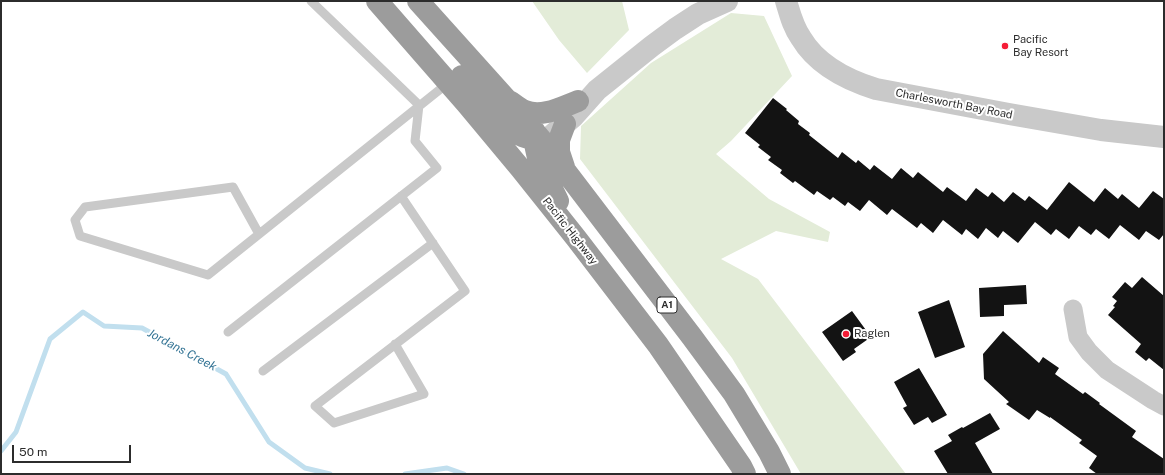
<!DOCTYPE html>
<html>
<head>
<meta charset="utf-8">
<style>
  body { margin:0 }
  #map { position:relative; width:1165px; height:475px; overflow:hidden; background:#fff; font-family:"Public Sans",sans-serif }
  canvas { display:block }
  .frame { position:absolute; inset:0; border:2px solid #2c2c2c; pointer-events:none }
  .scale { position:absolute; left:12px; top:445px; width:119px; height:18px; box-sizing:border-box; border:2px solid #2c2c2c; border-top:0; padding-left:5px; font-size:12px; line-height:14px; white-space:nowrap; color:#2c2c2c; -webkit-text-stroke:3px #fff; paint-order:stroke }
</style>
</head>
<body>
<div id="map">
<canvas width="1165" height="475"></canvas>
<div class="frame"></div>
<div class="scale">50 m</div>
</div>
<script>
const c = document.querySelector('canvas').getContext('2d');
c.lineJoin = 'round';
function fillPath(path, color) {
  c.fillStyle = color;
  c.fill(path, 'evenodd');
}
function trace(path, color, width, dash) {
  c.strokeStyle = color;
  c.lineWidth = width;
  c.lineCap = dash ? 'butt' : 'round';
  c.setLineDash(dash || []);
  c.stroke(path);
}
function label(font, color, halo, rows, align = 'center') {
  c.font = font + ' "Public Sans",sans-serif';
  c.lineWidth = 4;
  c.setLineDash([]);
  c.textBaseline = 'middle';
  c.strokeStyle = halo;
  c.fillStyle = color;
  for (const [text, x, y, turn = 0] of rows) {
    c.save();
    c.translate(x, y);
    c.rotate((+turn || 0) * Math.PI / 180);
    c.textAlign = isNaN(turn) ? turn : align;
    if (halo) c.strokeText(text, 0, 0);
    c.fillText(text, 0, 0);
    c.restore();
  }
}
fillPath(new Path2D(`
  M532,1H622L629,30L587,73L559,40Z
  M731,13L764,16L792,76L731,141L716,154L769,199L830,232L828,242L776,231L721,259L758,279L906,474H801L732,358L580,159L581,126L651,63Z`), '#e3ecd8');
trace(new Path2D(`
  M1,451L16,432L50,339L83,312L104,326L142,328L226,374L269,442L305,468L330,474
  M405,474L447,468L464,474`), '#c1dfee', 5);
fillPath(new Path2D(`
  M773,98L787,109L786,110L799,121L798,124L810,133L809,135L838,158L842,152L856,163L858,160L870,170L874,165L892,179L901,168L913,178L918,172L943,192L947,187L966,201L976,188L988,197L992,192L1004,202L1013,192L1025,201L1029,196L1047,210L1069,182L1094,202L1105,188L1118,199L1122,194L1139,208L1153,191L1164,199V234L1159,240L1146,231L1139,240L1120,225L1109,239L1096,229L1091,235L1079,226L1069,239L1056,229L1051,235L1035,222L1018,243L1003,231L998,238L986,228L978,239L966,229L962,235L943,220L933,233L921,223L917,228L892,209L887,215L869,200L860,211L848,202L845,206L833,197L830,200L817,191L814,195L795,181L793,183L780,173L782,170L768,160L771,157L758,147L760,145L745,133Z
  M1142,277L1164,296V370L1149,358L1146,361L1135,352L1141,344L1108,315L1115,307L1113,306L1117,301L1112,297L1125,282L1132,288Z
  M1026,285L1027,304L1004,305V316L980,317L979,288Z
  M949,300L965,347L935,358L918,312Z
  M852,311L871,337L854,349L856,352L843,361L822,332Z
  M1003,331L1039,363L1043,357L1059,368L1055,374L1083,394L1085,392L1100,403L1099,404L1136,431L1132,437L1164,459V474H1097L1089,468L1097,456L1079,443L1082,440L1050,417V418L1037,410L1029,420L1006,404L1009,402L984,379L983,354Z
  M919,368L947,415L932,423L928,417L914,425L903,408L907,406L894,382Z
  M990,413L1000,429L975,443L993,474H948L934,451L952,441L948,435L962,427L963,428Z`), '#131313');
trace(new Path2D(`
  M259,234L233,187L85,207L75,220L80,236L208,275L448,83
  M228,332L437,168L415,141L419,105L311,1
  M395,344L424,394L334,423L315,406L465,291L401,196
  M263,371L433,243`), '#c9c9c9', 9);
trace(new Path2D(`
  M1073,309L1078,337L1089,352L1107,370L1153,400L1164,406`), '#c9c9c9', 19);
trace(new Path2D(`
  M786,1C790,14 793,27 801,38C817,65 847,80 876,89L1009,114L1101,130L1164,137
  M551,136L573,117L597,90L652,46L675,29L698,14L727,1`), '#c9c9c9', 22);
trace(new Path2D(`
  M377,1L466,103L521,169L576,238L658,345L741,466L745,474
  M418,1L508,101L544,143L692,337L734,394L769,452L780,474
  M462,76L512,131L522,136L544,143
  M511,102C515,105 520,109 525,111C542,118 562,107 578,101
  M535,132C533,157 547,178 558,201
  M564,167L559,152V140L565,124`), '#9c9c9c', 22);
for (const [x, y, r, color] of [
  [1005,46,4,"#f51c36"],
  [846,334,4,"#f51c36"]
]) {
  const dot = new Path2D();
  dot.arc(x, y, r, 0, 2 * Math.PI);
  c.fillStyle = color;
  c.fill(dot);
  trace(dot, '#fff', 1.5);
}
for (const [x, y, w] of [
  [667,305,20]
]) {
  const box = new Path2D();
  box.roundRect(x - w / 2, y - 8, w, 16, 3);
  c.fillStyle = '#fff';
  c.fill(box);
  trace(box, '#2c2c2c', 1);
}
label('bold 10px', '#2c2c2c', null, [
  ["A1",667,305]
]);
label('11px', '#2c2c2c', '#fff', [
  ["Pacific",1013,40],
  ["Bay Resort",1013,53],
  ["Raglen",854,334]
], 'left');
label('11px', '#2c2c2c', '#fff', [
  ["Charlesworth Bay Road",954,104,11],
  ["Pacific Highway",570,231,52]
]);
label('italic 12px', '#347495', '#fff', [
  ["Jordans Creek",182,350,28]
]);
</script>
</body>
</html>
